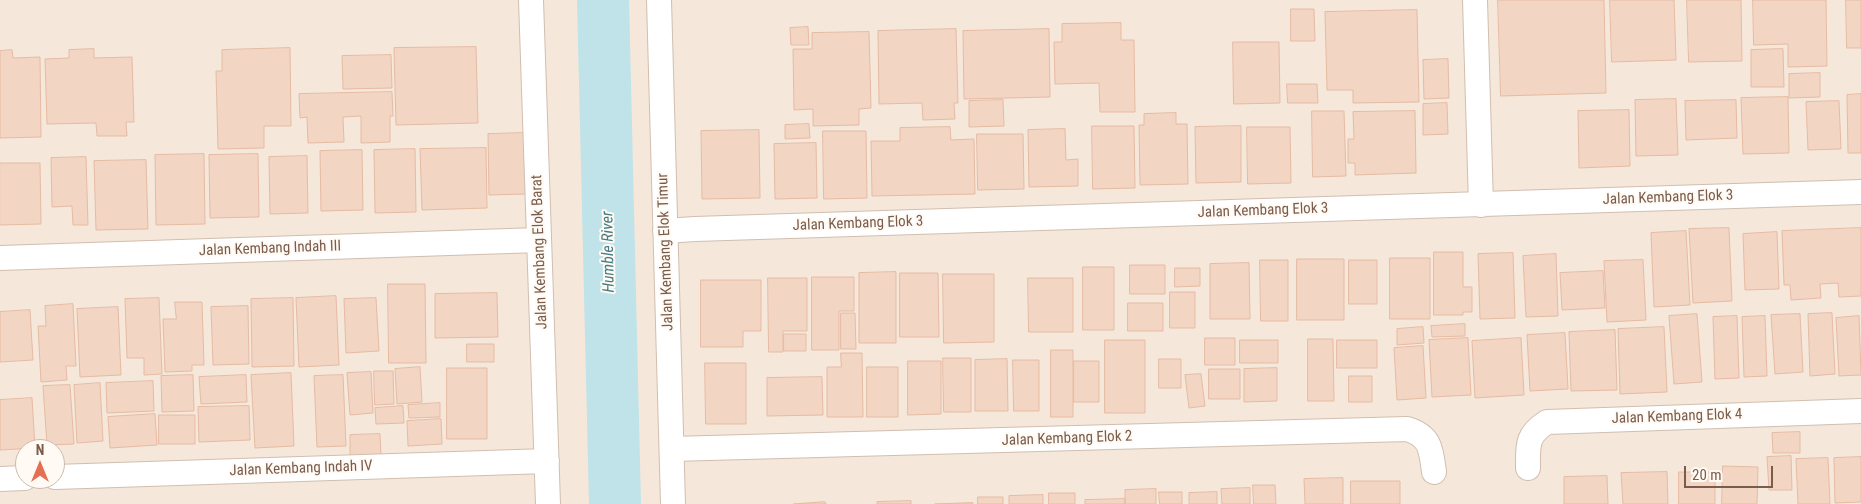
<!DOCTYPE html>
<html>
<head>
<meta charset="utf-8">
<style>
  body { margin:0 }
  #map { position:relative; width:1861px; height:504px; overflow:hidden; background:#fdf6ec; font-family:"Roboto Condensed",sans-serif }
  canvas { display:block }
  .north { position:absolute; left:15px; top:439px; width:50px; height:50px; box-sizing:border-box; background:#fffaf3; border:1px solid #cabbb1; border-radius:50%; rotate:0deg; font-size:14px; font-weight:700; line-height:20px; text-align:center; color:#7a5c4d }
  .north::after { content:''; display:block; margin:auto; width:18px; height:22px; background:#e76f51; clip-path:polygon(50% 0,100% 100%,50% 72%,0 100%) }
  .scale { position:absolute; left:1684px; top:466px; width:89px; height:22px; box-sizing:border-box; border:2px solid #7a5c4d; border-top:0; padding-left:6px; font-size:15px; line-height:18px; white-space:nowrap; color:#7a5c4d; -webkit-text-stroke:4px #fffaf3; paint-order:stroke }
</style>
</head>
<body>
<div id="map">
<canvas width="1861" height="504"></canvas>
<div class="north">N</div>
<div class="scale">20 m</div>
</div>
<script>
const c = document.querySelector('canvas').getContext('2d');
c.lineJoin = 'round';
function fillPath(path, color) {
  c.fillStyle = color;
  c.fill(path, 'evenodd');
}
function trace(path, color, width, dash) {
  c.strokeStyle = color;
  c.lineWidth = width;
  c.lineCap = dash ? 'butt' : 'round';
  c.setLineDash(dash || []);
  c.stroke(path);
}
function label(font, color, halo, rows, align = 'center') {
  c.font = font + ' "Roboto Condensed",sans-serif';
  c.lineWidth = 4;
  c.setLineDash([]);
  c.textBaseline = 'middle';
  c.strokeStyle = halo;
  c.fillStyle = color;
  for (const [text, x, y, turn = 0] of rows) {
    c.save();
    c.translate(x, y);
    c.rotate((+turn || 0) * Math.PI / 180);
    c.textAlign = isNaN(turn) ? turn : align;
    if (halo) c.strokeText(text, 0, 0);
    c.fillText(text, 0, 0);
    c.restore();
  }
}
fillPath(new Path2D(`
  M0,0H1861V504H0ZM25,449H55V479H25Z`), '#f5e8da');
trace(new Path2D(`
  M603,0L615,504`), '#bfe3e8', 52);
const building = new Path2D(`
  M1498,0H1604L1606,93L1501,96Z
  M1610,0H1674L1676,60L1612,62Z
  M1687,0H1741L1742,61L1689,62Z
  M1753,0H1826L1827,66L1788,67V44L1754,45Z
  M1846,0H1861V48H1847Z
  M1291,9H1314L1315,41H1291Z
  M1417,10L1419,102L1353,103V90H1327L1325,12Z
  M1121,23V40H1134L1135,112H1100L1099,83L1055,84L1054,42H1062V24Z
  M808,27L809,45H791L790,28Z
  M956,29L958,103H954L955,119L923,120L922,103L879,104L878,31Z
  M1049,29L1050,97L964,99L963,31Z
  M869,32L871,108L859,109V125L813,126V109L794,110L793,49H812V33Z
  M1233,42H1279L1280,103L1234,104Z
  M476,47L478,123L396,125L394,48Z
  M290,48L291,126H264V148L218,149L216,71H222V50Z
  M94,49V58L132,57L134,122H126L127,136H97L96,123L47,124L45,59L69,58V50Z
  M1783,49L1784,87H1751V50Z
  M12,50L13,58L40,57L41,137L0,138V51Z
  M391,55L392,88L343,89L342,56Z
  M1448,59L1449,98L1424,99L1423,60Z
  M1820,73V97L1789,98V74Z
  M1287,84H1317L1318,103H1288Z
  M392,92L393,116H390V142L361,143V116L343,117L344,142L308,143L307,117L300,118L299,94Z
  M1861,94V153H1848L1847,95Z
  M1788,97L1789,153L1743,154L1741,98Z
  M1676,99L1678,155L1636,156L1635,100Z
  M1003,100L1004,126L969,127V101Z
  M1736,100L1737,138L1686,140L1685,101Z
  M1839,101L1841,149L1808,150L1806,102Z
  M1447,103L1448,134L1423,135V104Z
  M1629,110L1630,166L1579,168L1578,111Z
  M1312,111H1344L1346,176L1313,177Z
  M1415,111L1416,173L1355,175V163H1348V139H1354L1353,112Z
  M1176,113V124H1187L1188,184L1140,185L1139,125H1144V114Z
  M809,124L810,138L785,139V125Z
  M1092,126H1134L1135,188L1093,189Z
  M1241,126V182L1196,183L1195,127Z
  M950,127L951,140L974,139L975,194L872,196L871,141H900V128Z
  M1247,127H1290L1291,183L1248,184Z
  M1065,129L1066,160L1078,159V186L1029,187L1028,130Z
  M759,130L760,198L702,199L701,131Z
  M823,131H866L867,198L824,199Z
  M525,133L526,194L489,195L488,134Z
  M977,134H1023L1024,189L978,190Z
  M816,143L817,198L775,199L774,144Z
  M486,148L487,208L422,210L420,149Z
  M415,149L416,212L375,213L374,150Z
  M362,150L363,210L321,211L320,151Z
  M204,154L205,224L156,225L155,155Z
  M258,154L259,217L210,218L209,155Z
  M307,156L308,213L270,214L269,157Z
  M86,157L88,225H73L72,206L52,207L51,158Z
  M146,160L148,229L96,230L94,161Z
  M0,163H40L41,224L0,225Z
  M1729,228L1732,301L1693,303L1689,229Z
  M1861,228V296L1839,297L1838,283L1820,284L1821,298L1791,300L1790,285H1784L1782,231Z
  M1686,231L1690,305L1654,307L1651,233Z
  M1777,232L1779,289L1745,290L1743,234Z
  M1434,252H1463V287H1472V312H1463V315H1434Z
  M1513,253L1515,318L1480,319L1478,254Z
  M1556,254L1558,316L1526,317L1523,256Z
  M1390,258H1430V319H1390Z
  M1297,259H1344V320H1297Z
  M1260,260H1288V321H1261Z
  M1349,260H1377V304H1349Z
  M1643,260L1646,320L1607,322L1604,261Z
  M1249,263L1250,319H1210V264Z
  M1130,265H1165V294H1130Z
  M1083,267H1114V330H1083Z
  M1175,268H1200V286L1175,287Z
  M1603,271L1605,308L1562,310L1560,273Z
  M896,272V343H859V273Z
  M900,273H938L939,337H900Z
  M943,274H994V342L944,343Z
  M812,277H854V311H839V350H812Z
  M768,278H807V331H783V352H769Z
  M1028,278H1073V332H1029Z
  M701,280H761V331H743V347H701Z
  M388,284H425L426,363H389Z
  M1170,292H1195V328H1170Z
  M497,293L498,337L435,338V294Z
  M336,296L339,365L299,367L296,298Z
  M159,298L162,374L144,375V358H127L125,299Z
  M293,298L294,366L252,367L251,299Z
  M376,298L379,351L346,353L344,299Z
  M175,302H202L204,365H192V371L165,372L163,319H176Z
  M1128,303H1163V331H1128Z
  M73,304L76,366H66L67,380L41,382L38,326H46L45,306Z
  M248,306L249,364L213,365L211,307Z
  M118,307L121,375L80,377L77,309Z
  M30,310L33,360L0,362V312Z
  M841,313H855L856,349H841Z
  M1832,313L1835,374L1810,376L1808,314Z
  M1697,314L1702,382L1674,384L1669,316Z
  M1800,314L1803,372L1775,374L1771,315Z
  M1737,316L1739,378L1715,379L1713,317Z
  M1765,316L1767,376L1744,377L1742,317Z
  M1859,316L1861,375L1839,376L1836,318Z
  M1465,324V336L1432,337L1431,326Z
  M1423,327L1424,343L1397,345V329Z
  M1664,327L1667,392L1620,394L1618,329Z
  M1615,330L1617,390L1571,391L1569,332Z
  M1565,333L1568,389L1530,391L1527,335Z
  M784,334H806V351H784Z
  M1205,338H1235V365H1205Z
  M1468,338L1471,395L1432,397L1429,340Z
  M1521,338L1524,395L1475,398L1472,341Z
  M1308,339H1333L1334,401H1308Z
  M1105,340H1145V413H1105Z
  M1240,340H1278V363H1240Z
  M1337,340H1377V368H1337Z
  M467,344H494V362H467Z
  M1423,346L1426,398L1397,400L1394,348Z
  M1051,350H1073V417H1051Z
  M841,353H862L863,417H827V367H841Z
  M943,358H971V412H944Z
  M1007,359L1008,411H975V360Z
  M1159,359H1181V388H1159Z
  M1013,360H1039V411H1014Z
  M908,361H941V414L908,415Z
  M1074,361H1099V402H1074Z
  M705,363H746V424H706Z
  M420,367L422,402L397,404L395,369Z
  M867,367H898V417H867Z
  M447,368H487V439H447Z
  M1277,368V401L1244,402V369Z
  M1209,369H1240V399H1209Z
  M374,371H393L394,404L375,405Z
  M371,372L373,413L350,415L347,373Z
  M291,373L294,446L255,448L251,375Z
  M1201,374L1205,406L1189,408L1185,375Z
  M193,375L194,411L162,412L161,376Z
  M246,375L247,402L201,404L199,377Z
  M343,375L346,446L317,447L314,376Z
  M1349,376H1372V402H1349Z
  M822,377L823,415L767,416V378Z
  M153,381L154,411L107,413L106,383Z
  M100,383L103,441L77,443L74,385Z
  M70,385L74,444L47,445L43,386Z
  M32,398L35,448L0,450V400Z
  M440,403V417L409,418L408,405Z
  M249,406L250,440L199,442L198,407Z
  M403,406L404,423L376,424L375,408Z
  M155,414L157,445L110,448L108,417Z
  M159,415H195V444H159Z
  M441,419L442,444L408,446L407,421Z
  M1800,432V453H1773L1772,433Z
  M380,434L381,455L350,456V435Z
  M1791,456L1792,490H1769L1767,457Z
  M1861,457V502L1835,503L1834,458Z
  M1828,458L1830,504H1798L1796,459Z
  M1723,466L1758,467L1757,504H1722Z
  M1667,472L1668,504H1623L1621,473Z
  M1679,472H1715V504H1679Z
  M1607,476L1608,504H1564V477Z
  M1343,478V504H1305L1304,479Z
  M1351,481H1400V504H1351Z
  M1253,485H1275L1276,504H1254Z
  M1250,488V504H1222L1221,489Z
  M1156,489V504H1125V490Z
  M1159,492H1182V504H1160Z
  M1217,492V504H1189V493Z
  M1049,493H1075V504H1049Z
  M1043,495V504H1009V496Z
  M978,497H1003V504H978Z
  M1125,499V504H1085V500Z
  M911,501V504H877V502Z
  M825,502L826,504H794Z
  M973,503V504H935Z`);
fillPath(building, '#f3d5c3');
trace(building, '#e6bba3', 1);
const minor = new Path2D(`
  M531,0L548,504
  M659,0L673,504
  M1475,0L1481,205
  M665,231L695,229L1861,192
  M0,258L539,240
  M672,449L1407,429C1431,436 1431,450 1434,472
  M1528,468C1528,446 1526,435 1547,422L1861,411
  M55,477L547,461
  M0,479L25,478`);
trace(minor, '#d1beb0', 26);
trace(minor, '#fff', 24);
label('15px', '#7a5c4d', '#fffaf3', [
  ["Jalan Kembang Elok 3",1668,198,-2],
  ["Jalan Kembang Elok 3",1263,211,-2],
  ["Jalan Kembang Elok 3",858,224,-2],
  ["Jalan Kembang Indah III",270,249,-2],
  ["Jalan Kembang Elok Barat",540,252,-92],
  ["Jalan Kembang Elok Timur",666,252,-92],
  ["Jalan Kembang Elok 4",1677,417,-2],
  ["Jalan Kembang Elok 2",1067,439,-2],
  ["Jalan Kembang Indah IV",301,469,-2]
]);
label('italic 16px', '#437c86', '#fffaf3', [
  ["Humble River",609,252,-91]
]);
</script>
</body>
</html>
